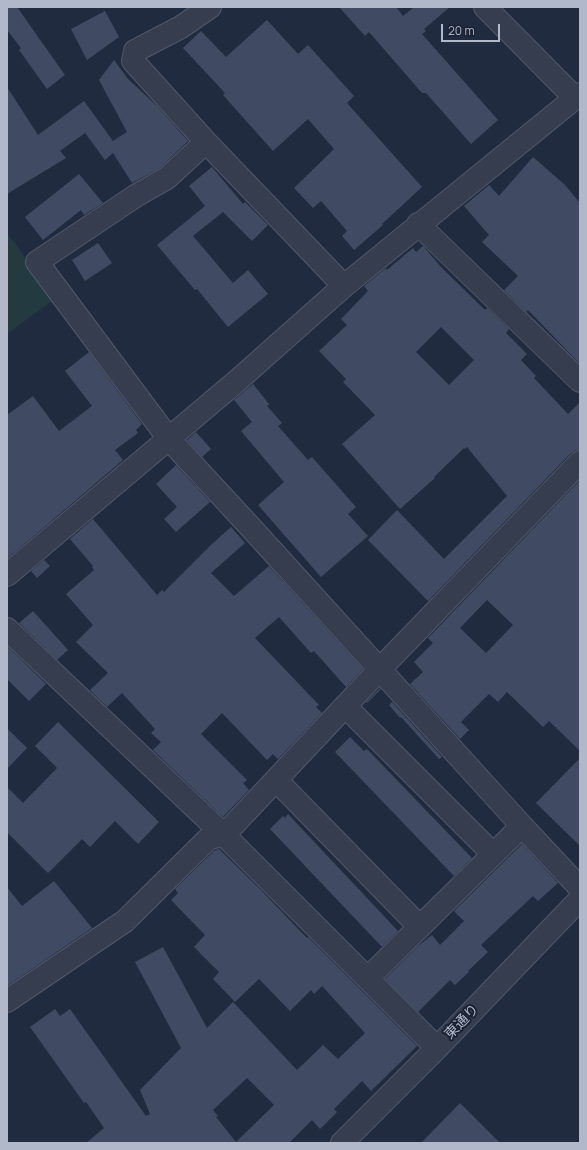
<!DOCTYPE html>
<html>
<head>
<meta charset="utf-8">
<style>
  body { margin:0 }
  #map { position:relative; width:587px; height:1150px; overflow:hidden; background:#212b40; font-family:Manrope,sans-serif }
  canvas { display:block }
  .frame { position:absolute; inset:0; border:8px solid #b1b8ca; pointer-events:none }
  .scale { position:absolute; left:441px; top:24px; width:59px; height:18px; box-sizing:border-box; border:2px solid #b1b8ca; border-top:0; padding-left:5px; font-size:12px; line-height:14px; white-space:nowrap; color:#b1b8ca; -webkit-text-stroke:3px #1b2234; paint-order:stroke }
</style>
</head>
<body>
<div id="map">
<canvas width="587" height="1150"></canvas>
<div class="frame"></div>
<div class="scale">20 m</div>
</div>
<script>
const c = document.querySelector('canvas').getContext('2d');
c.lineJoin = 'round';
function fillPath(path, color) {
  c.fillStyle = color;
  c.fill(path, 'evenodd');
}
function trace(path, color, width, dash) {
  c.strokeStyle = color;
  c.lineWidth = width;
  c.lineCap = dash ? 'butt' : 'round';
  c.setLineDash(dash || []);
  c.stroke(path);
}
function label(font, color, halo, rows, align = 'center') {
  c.font = font + ' Manrope,"Noto Sans JP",sans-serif';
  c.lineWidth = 4;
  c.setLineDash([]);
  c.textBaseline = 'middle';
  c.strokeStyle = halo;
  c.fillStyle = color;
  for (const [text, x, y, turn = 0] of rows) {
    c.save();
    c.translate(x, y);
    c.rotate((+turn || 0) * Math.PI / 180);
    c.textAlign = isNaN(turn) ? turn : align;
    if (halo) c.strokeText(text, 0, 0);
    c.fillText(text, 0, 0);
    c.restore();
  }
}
fillPath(new Path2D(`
  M7,233L56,298L7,334Z`), '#233a40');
fillPath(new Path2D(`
  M7,7H17L65,75L47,89L19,50L21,48L7,30Z
  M339,7H396L403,16L414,7H450L424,29L426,31L422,34L498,120L471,144L426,93H422L369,32L365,36Z
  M105,11L119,37L87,60L71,29Z
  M267,20L298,54L308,45L354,96L347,103L422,187L382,224L383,225L354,250L342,236L347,231L321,201L313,208L294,188L334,149L308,119L273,151L223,95L225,93L183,48L201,31L226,57Z
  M114,60L128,79L157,106L188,141L160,168L132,183L113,153L105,160L85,133L60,151L66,158L7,194V87L38,135L84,101L113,141L127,132L99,80Z
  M533,157L565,185L580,203V364L528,310L526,312L504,290L518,276L482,242L489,235L464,206L489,185L499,196Z
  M212,167L243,204L245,202L268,225L252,241L223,212L193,236L233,283L248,270L268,294L228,327L197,289L195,290L157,245L205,206L189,186Z
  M79,174L103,203L84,215L81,210L43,240L25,217Z
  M98,243L112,263L85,281L72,260Z
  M423,246L441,267L485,310L487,308L509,329L506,333L527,354L521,360L536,376L534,378L568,414L580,402V450H576L571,453L428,601L368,540L397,510L444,559L507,496L467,447L465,449L464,448L434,477L435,478L400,509L342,444L375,415L343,382L346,379L319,351L347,325L341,319L368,291L364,286L386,268L387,270L413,248L416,252ZM441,327L474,360L449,385L416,352Z
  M89,352L142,424L136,430L138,433L115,450L123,460L7,559V415L33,396L59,431L92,406L65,371Z
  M253,384L269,404L267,406L282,423L278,426L308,460L312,457L356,507L348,514L368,536L321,577L258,505L284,482L241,431L252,422L234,400Z
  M196,432L211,449L202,457L187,440Z
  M176,465L210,502L176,532L164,519L177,507L156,484Z
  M580,480V751L549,721L543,727L507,692L498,702L489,694L461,722L469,730L460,739L410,684L423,672L414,662L433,643L428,638ZM487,600L513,625L486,653L460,628Z
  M93,519L157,595L162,590L164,592L212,544L231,527L245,543L211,573L234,596L269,566L363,669L346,687L314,651L311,653L279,617L255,638L319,705L316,707L322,713L278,759L273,754L267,760L222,713L201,734L247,780L243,783L249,790L223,817L153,750L161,742L151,733L155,729L122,693L107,707L90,690L108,673L76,642L93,625L66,594L94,570L92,567L93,566L70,539Z
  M44,560L50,566L37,578L31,571Z
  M33,611L68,650L57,660L19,623Z
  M7,646L46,684L29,701L7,679Z
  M380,688L381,689L367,703L366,702Z
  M392,702L442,757L439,759L401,717L400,718L389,705Z
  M58,722L159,822L138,844L115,821L90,847L82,839L48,873L7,832V787L23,803L57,768L35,746Z
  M7,728L27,748L7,769Z
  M350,737L364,751L367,749L472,858L454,876L335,752Z
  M580,758V846L536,803Z
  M288,814L398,931L382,947L270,829L283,816L285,818Z
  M522,844L558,883L538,901L533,896L481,945L488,952L468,971L469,972L455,985L450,980L418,1012L385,979L418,946L432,935L440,945L464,921L454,911Z
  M219,849L259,888L307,938L308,937L417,1046L371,1091L362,1081L334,1109L337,1112L320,1129L312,1120L289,1143H86L104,1128L86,1102L84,1103L30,1027L55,1009L60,1016L70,1009L146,1116L150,1114L140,1090L181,1048L135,962L163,947L207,1028L233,1002L297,1070L323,1045L338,1059L365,1033L322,986L314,994L311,990L290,1011L259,979L235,1002L213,979L219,972L194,947L205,935L171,900L178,893L175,889L215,850ZM247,1078L274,1105L236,1142L216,1117L218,1116L213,1110Z
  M54,881L92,928L7,986V887L22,906Z
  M460,1103L500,1143H421Z`), '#404a62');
const minor = new Path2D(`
  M210,7L181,27L135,51L133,61L206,142L344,286
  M485,7L575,98
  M206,142L167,178L137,195L37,262L169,439L254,531L522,826L368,978
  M418,224L580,381
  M7,575L237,381L344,286L580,94
  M7,629L224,835L437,1048
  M345,706L493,854
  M276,780L420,927
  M522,826L580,888
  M7,1001L125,921L209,838L224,835L380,669L580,462
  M342,1143L437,1048L580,899`);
trace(minor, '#51586a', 24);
trace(minor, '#363d4f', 22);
label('14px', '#b1b8ca', '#1b2234', [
  ["東通り",462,1022,-46]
]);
</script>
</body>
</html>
